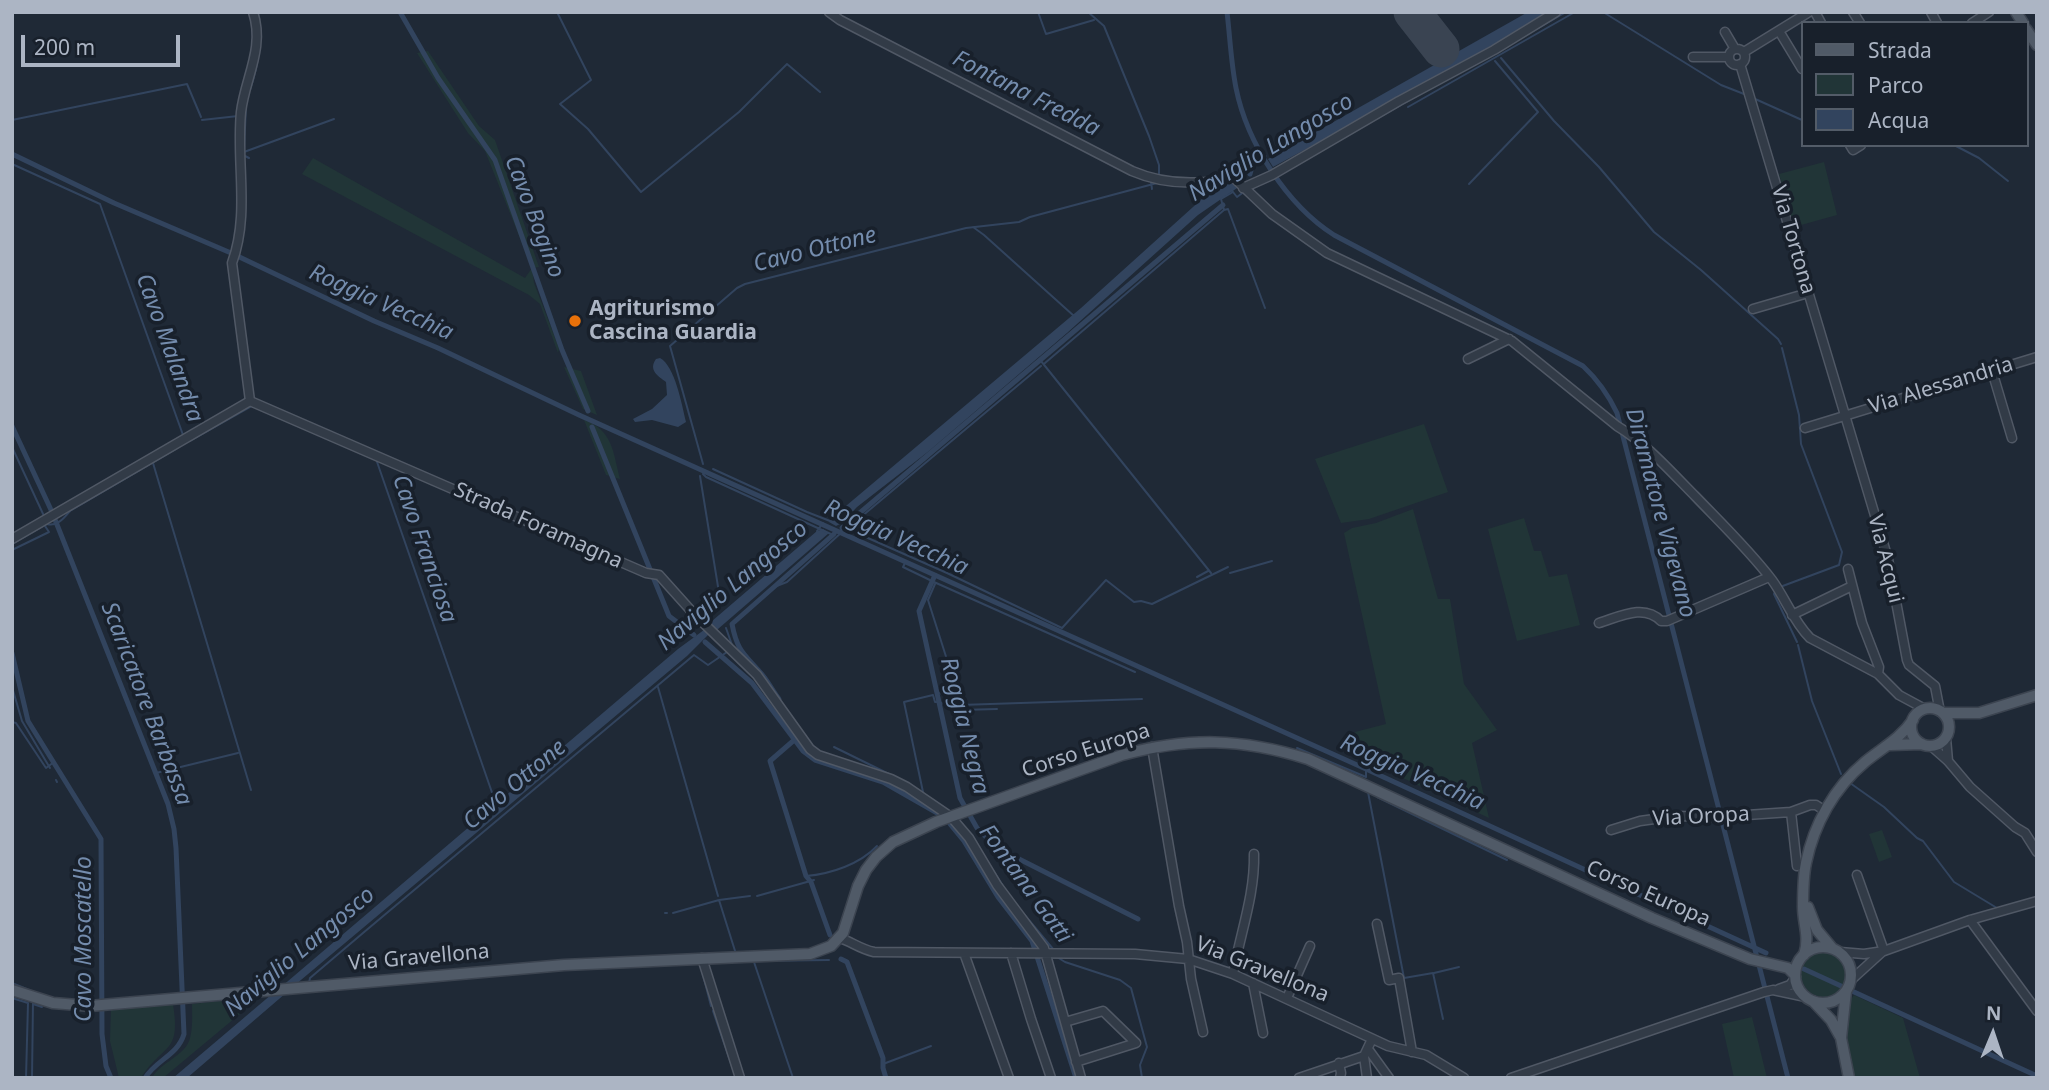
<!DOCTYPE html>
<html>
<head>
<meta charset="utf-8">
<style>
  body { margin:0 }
  #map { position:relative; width:2049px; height:1090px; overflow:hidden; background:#1f2936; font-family:"Noto Sans",sans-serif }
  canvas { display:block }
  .frame { position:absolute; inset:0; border:14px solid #acb5c4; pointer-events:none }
  .legend { position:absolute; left:1801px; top:21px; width:228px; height:126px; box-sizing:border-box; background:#18202b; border:2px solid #535c68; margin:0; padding:9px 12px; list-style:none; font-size:21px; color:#acb5c4 }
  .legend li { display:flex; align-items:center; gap:14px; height:35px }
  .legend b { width:35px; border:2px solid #535c68 }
  .north { position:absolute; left:1958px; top:999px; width:70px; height:70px; -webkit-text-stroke:5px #18202b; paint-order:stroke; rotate:2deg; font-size:19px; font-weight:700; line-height:28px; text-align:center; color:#acb5c4 }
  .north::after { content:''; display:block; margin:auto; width:24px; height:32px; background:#acb5c4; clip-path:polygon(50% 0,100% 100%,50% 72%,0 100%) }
  .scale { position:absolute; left:21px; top:35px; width:159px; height:32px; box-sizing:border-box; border:4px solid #acb5c4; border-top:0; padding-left:9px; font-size:21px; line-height:24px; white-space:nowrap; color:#acb5c4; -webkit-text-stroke:5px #18202b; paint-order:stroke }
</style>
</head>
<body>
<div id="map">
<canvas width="2049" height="1090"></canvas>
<div class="frame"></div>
<ul class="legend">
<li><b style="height:9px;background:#505a67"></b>Strada</li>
<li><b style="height:19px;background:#213537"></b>Parco</li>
<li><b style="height:19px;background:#32445e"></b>Acqua</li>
</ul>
<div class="north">N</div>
<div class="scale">200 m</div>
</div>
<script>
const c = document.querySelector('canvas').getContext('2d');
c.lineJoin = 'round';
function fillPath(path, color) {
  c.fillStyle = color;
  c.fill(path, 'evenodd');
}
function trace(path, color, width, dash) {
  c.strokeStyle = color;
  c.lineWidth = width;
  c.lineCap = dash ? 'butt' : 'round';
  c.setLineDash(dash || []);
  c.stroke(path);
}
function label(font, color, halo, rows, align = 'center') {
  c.font = font + ' "Noto Sans",sans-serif';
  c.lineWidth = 7;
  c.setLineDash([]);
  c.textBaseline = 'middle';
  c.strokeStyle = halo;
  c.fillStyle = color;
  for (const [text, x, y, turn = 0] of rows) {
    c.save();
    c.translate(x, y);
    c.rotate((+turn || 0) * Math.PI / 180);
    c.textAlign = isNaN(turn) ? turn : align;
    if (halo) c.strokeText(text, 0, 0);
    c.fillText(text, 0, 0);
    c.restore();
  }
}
fillPath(new Path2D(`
  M428,51L479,126L495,140L539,267L532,268L534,283L559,348L558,353L540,304L529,295L302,174L313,158L525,278L532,268L485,151L468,133L417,53Z
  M1824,162L1837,215L1794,227L1779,174Z
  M564,367L581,371L597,415L583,409Z
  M584,420C613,430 613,452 620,479L606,475Z
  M1424,424L1448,492L1369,519L1341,523L1315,459Z
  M1413,509L1438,599H1450L1464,684L1497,730L1472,743L1489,818L1362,759L1355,732L1386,724L1344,533L1352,528L1376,523Z
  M1524,518L1534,551H1541L1549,577L1567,574L1580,625L1517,641L1488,529Z
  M1882,830L1892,857L1879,862L1869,834Z
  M1801 974a23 23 0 1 1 46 0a23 23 0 1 1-46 0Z
  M1854,995L1903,1018L1920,1078H1854C1849,1053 1836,1016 1854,995Z
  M248,998L253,1003L163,1078H152C160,1062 186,1056 190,1038C193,1027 192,1014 192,1004Z
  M173,1004C181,1055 164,1042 141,1078H119L110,1041L111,1007Z
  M1752,1017L1767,1078H1734L1722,1024Z`), '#213537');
fillPath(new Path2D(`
  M1528,12H1550L1488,50L1273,167L1268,159Z
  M1235,180L1240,186L1198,215L1067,333L929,451L857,507L842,523L836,526L829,522L834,516L1081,308L1203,198Z
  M660,358C675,366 682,405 686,422L678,427L652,420L635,422L633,419L652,409L667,395L666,382C658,376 648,370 656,359Z
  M823,529L829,533L718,629L713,630L709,626L712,621L817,531Z
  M708,627L712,631L687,656L295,985L281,987L678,649Z
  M286,993L187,1078H173L272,994Z`), '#32445e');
trace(new Path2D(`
  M557,12L591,80L560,104L588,129L641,192L739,112L787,64L820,92
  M1038,12L1046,34L1094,20
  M1088,12L1104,26L1149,136L1159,165V175
  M1603,12L1721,85L1744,94
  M1506,47L1566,12
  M1501,58L1554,121L1599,167L1654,232L1701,270L1778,339L1781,344
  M250,90C259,63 262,40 258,12
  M1753,98L1802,120
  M246,105L244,152L334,119
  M1408,107L1575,12
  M1378,118L1431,88
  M12,120L187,84L201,117
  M202,120L238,116
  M1080,140L1112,157
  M1954,145L1979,158L2008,181
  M245,156L249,158
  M12,164L100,204L183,435
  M1151,182L1152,189
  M1469,184L1538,112L1495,61
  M1231,189L1233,192L1221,199L1224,210L1228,209L1265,308
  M1233,192L1237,197L1245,191
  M973,227L984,235L1074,316
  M1041,361L1211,573
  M1045,363L1224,210
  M190,441L252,406
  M12,447L44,516
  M376,459L496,804
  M153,463L251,790
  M703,464L670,346L737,288L745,284L966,228L1019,222L1030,217L1157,183
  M713,469L807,512L830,521
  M704,471L703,474L706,477L833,535
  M700,476L721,605
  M843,527L947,573L1062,628L1106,580L1134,602L1141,601L1152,604L1228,567
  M849,527L1041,366
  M817,531L823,523
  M12,544L47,524C57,527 64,518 70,511L176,449
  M12,550L49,532L45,526
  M905,563L903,567L934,582L1135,672
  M1230,573L1272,561
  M1197,577L1208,571
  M935,584L928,600L963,710
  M774,587L787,582L842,532
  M1780,587L1839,565L1842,552L1801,444L1799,415L1782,348
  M1776,590L1774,594L1797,642
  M726,628L732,645
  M1798,645L1812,701L1841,774
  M12,687L22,721L50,768
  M658,687L718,896
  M935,690L960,705L1142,699
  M12,722L16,723L46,768L54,762
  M834,747L893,776
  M1297,748L1366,777V769
  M156,773L238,753
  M56,780L57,782
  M1850,783L1884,807L1917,838L1923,841L1954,882L1997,908
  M913,787L946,809
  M923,792L904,702L933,695L935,702H939L960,710L997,709
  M1368,792L1404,978L1433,973L1443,1019
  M1377,797L1507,860
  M991,867L1003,886
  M806,876C831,874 860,864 877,846
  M757,896L814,880
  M719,900L736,954
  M665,913H667
  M673,913L719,900L750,896
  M1023,913L1053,949
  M1057,957L1065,962L1120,980L1131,988L1147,1047L1140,1065L1142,1078
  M756,961L829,960
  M754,962L793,1078
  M700,963L711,1006
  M1434,973L1459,967
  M12,983L34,992
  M309,983L310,978L363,933L694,655L708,665L727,652
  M12,998L28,1003
  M33,1004L42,1007
  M713,1011L736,1078
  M883,1064L931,1046
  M26,1078L28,1003
  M32,1078L33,1001`), '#32445e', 2);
trace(new Path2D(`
  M400,12L438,78L495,160L562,350L588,411
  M1227,12C1230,37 1231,63 1236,88C1247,143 1287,205 1334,235L1583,366C1598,380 1608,394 1617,413L1788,1078
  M12,154L114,203L231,253L374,321L438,348L579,415L1366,769L1766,953
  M1250,174L1253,163L1264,156
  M12,426L52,512L168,804L174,829L176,848L184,1034C178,1055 156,1060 145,1078
  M592,427L669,616L694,635
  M842,528L1223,205
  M935,575L919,611L960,798L977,828L992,843L1017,858L1138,919
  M705,642L752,683L803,751L815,760L883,782L939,814
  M12,653L28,721L101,839L102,1034L106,1066L111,1078
  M779,699C772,690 767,679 759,671C743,653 737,650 732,624L834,534
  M800,735L770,761L806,876L811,882L830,935
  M950,824L964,841L998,897L1032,941L1076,1078
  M841,959L847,962L883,1058V1068L886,1078
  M1804,969L2037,1076`), '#32445e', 5);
trace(new Path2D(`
  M1412,12L1441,49`), '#3a4452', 37);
const minor = new Path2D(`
  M829,12L840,20L1132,171C1155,181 1180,184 1205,182C1214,181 1223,177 1233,177L1272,214L1327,253L1512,341L1617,426C1647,444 1671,472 1696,497C1722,524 1749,550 1772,580C1786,599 1793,621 1810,638L1878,674L1899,695L1925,709
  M1815,12L1821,23
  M1853,12L1860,23
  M1931,12L1937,23
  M1972,23L1989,12
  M1779,31L1802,69
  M1725,32L1735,49
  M1729 57a8 8 0 1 1 16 0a8 8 0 1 1-16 0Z
  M1744,52L1809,12
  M1693,57H1729
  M1740,64L1888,559L1907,660L1909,665L1935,686L1940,712
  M1850,145L1853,150L1861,145
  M1243,188L1272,175L1399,101L1494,50L1556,12
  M1753,309L1808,293
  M1468,359L1509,339
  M1992,371L2012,438
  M250,401L646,573L659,575L694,614L757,675L810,749L818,755L891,779L907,787L951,817L969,838L997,885L1044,948L1081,1078
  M1805,428L2037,357
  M12,539L250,401L232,263C250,214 236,163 241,112C245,78 265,48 253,12
  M1848,569L1862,623L1879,667L1878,674
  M1792,615L1852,586
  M1599,623C1619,617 1644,603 1661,621H1667L1769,577
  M1946,738L1948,761
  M1931,746L1948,761L1970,787L2015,827L2025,833L2037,852
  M1152,747L1179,906L1187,942L1191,979L1203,1032
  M1791,812L1797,866
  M1611,830L1640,821L1676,816L1717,817L1791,812L1810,805H1816L1825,811
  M1857,875L1884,951
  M1970,920L2037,1011
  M1377,924L1389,980L1399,978L1412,1052
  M840,938C852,942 860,949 874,952L1135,954L1188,959L1233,974L1388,1046L1426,1055L1464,1078
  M1840,952L1864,954L1884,951L1970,920L2037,901
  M964,953L1009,1078
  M1011,953L1031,1019L1051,1078
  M702,958L740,1078
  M1233,974C1240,934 1255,895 1254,854
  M1850,981L1882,952
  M1253,983L1263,1033
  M1779,989L1790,985L1796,977
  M1287,998L1310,946
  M1065,1022L1103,1011L1136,1043L1076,1062
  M1368,1049L1389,1078
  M1364,1056L1367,1078
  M1339,1063L1341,1073L1340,1078
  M1299,1078L1364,1056L1372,1039
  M1511,1078L1764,992L1773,990L1806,997`);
const major = new Path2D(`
  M2016,12L2023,23
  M2026,29L2037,45
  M1911 727a19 19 0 1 1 38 0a19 19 0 1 1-38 0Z
  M1943,713H1979L2037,695
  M1891,745L1922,744
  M1808,907L1817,930L1832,948
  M1795 975a28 28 0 1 1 56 0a28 28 0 1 1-56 0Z
  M1804,955C1810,937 1803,924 1803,907C1803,893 1803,877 1806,863C1814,824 1834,788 1865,762C1882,748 1900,739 1913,720
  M12,990L53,1003L90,1006L564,965L810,954L831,946L843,933L858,886L866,870L876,857L893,842L936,822L1122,755C1189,737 1241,738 1308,759L1652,918L1750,959L1788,968L1795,975
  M1846,991L1841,1038L1849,1078
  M1813,1001L1831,1020L1840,1036`);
trace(minor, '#505865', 11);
trace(major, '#3c4450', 13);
trace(minor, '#323b47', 8);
trace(major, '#505a67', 10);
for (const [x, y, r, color] of [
  [575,321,7,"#e8710a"]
]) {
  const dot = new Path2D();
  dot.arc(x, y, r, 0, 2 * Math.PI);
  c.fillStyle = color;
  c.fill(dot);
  trace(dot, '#18202b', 2.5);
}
label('21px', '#acb5c4', '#18202b', [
  ["Via Tortona",1793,240,74],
  ["Via Alessandria",1941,386,-17],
  ["Strada Foramagna",538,526,24],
  ["Via Acqui",1885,559,76],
  ["Corso Europa",1086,751,-18],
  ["Via Oropa",1701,817,-3],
  ["Corso Europa",1648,894,24],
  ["Via Gravellona",419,958,-5],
  ["Via Gravellona",1262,970,22]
]);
label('bold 21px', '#acb5c4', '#18202b', [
  ["Agriturismo",589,309],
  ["Cascina Guardia",589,333]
], 'left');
label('italic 23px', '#748cad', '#18202b', [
  ["Fontana Fredda",1026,94,27],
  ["Naviglio Langosco",1271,148,-31],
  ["Cavo Bogino",534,217,69],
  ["Cavo Ottone",815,250,-14],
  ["Roggia Vecchia",381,303,24],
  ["Cavo Malandra",169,348,70],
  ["Diramatore Vigevano",1660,513,75],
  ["Roggia Vecchia",896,538,24],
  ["Cavo Franciosa",424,549,71],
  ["Naviglio Langosco",733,586,-40],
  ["Scaricatore Barbassa",146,704,69],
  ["Roggia Negra",964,726,76],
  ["Roggia Vecchia",1412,773,24],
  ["Cavo Ottone",515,785,-40],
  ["Fontana Gatti",1025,884,54],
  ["Cavo Moscatello",84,939,-90],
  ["Naviglio Langosco",300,952,-40]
]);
</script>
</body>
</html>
